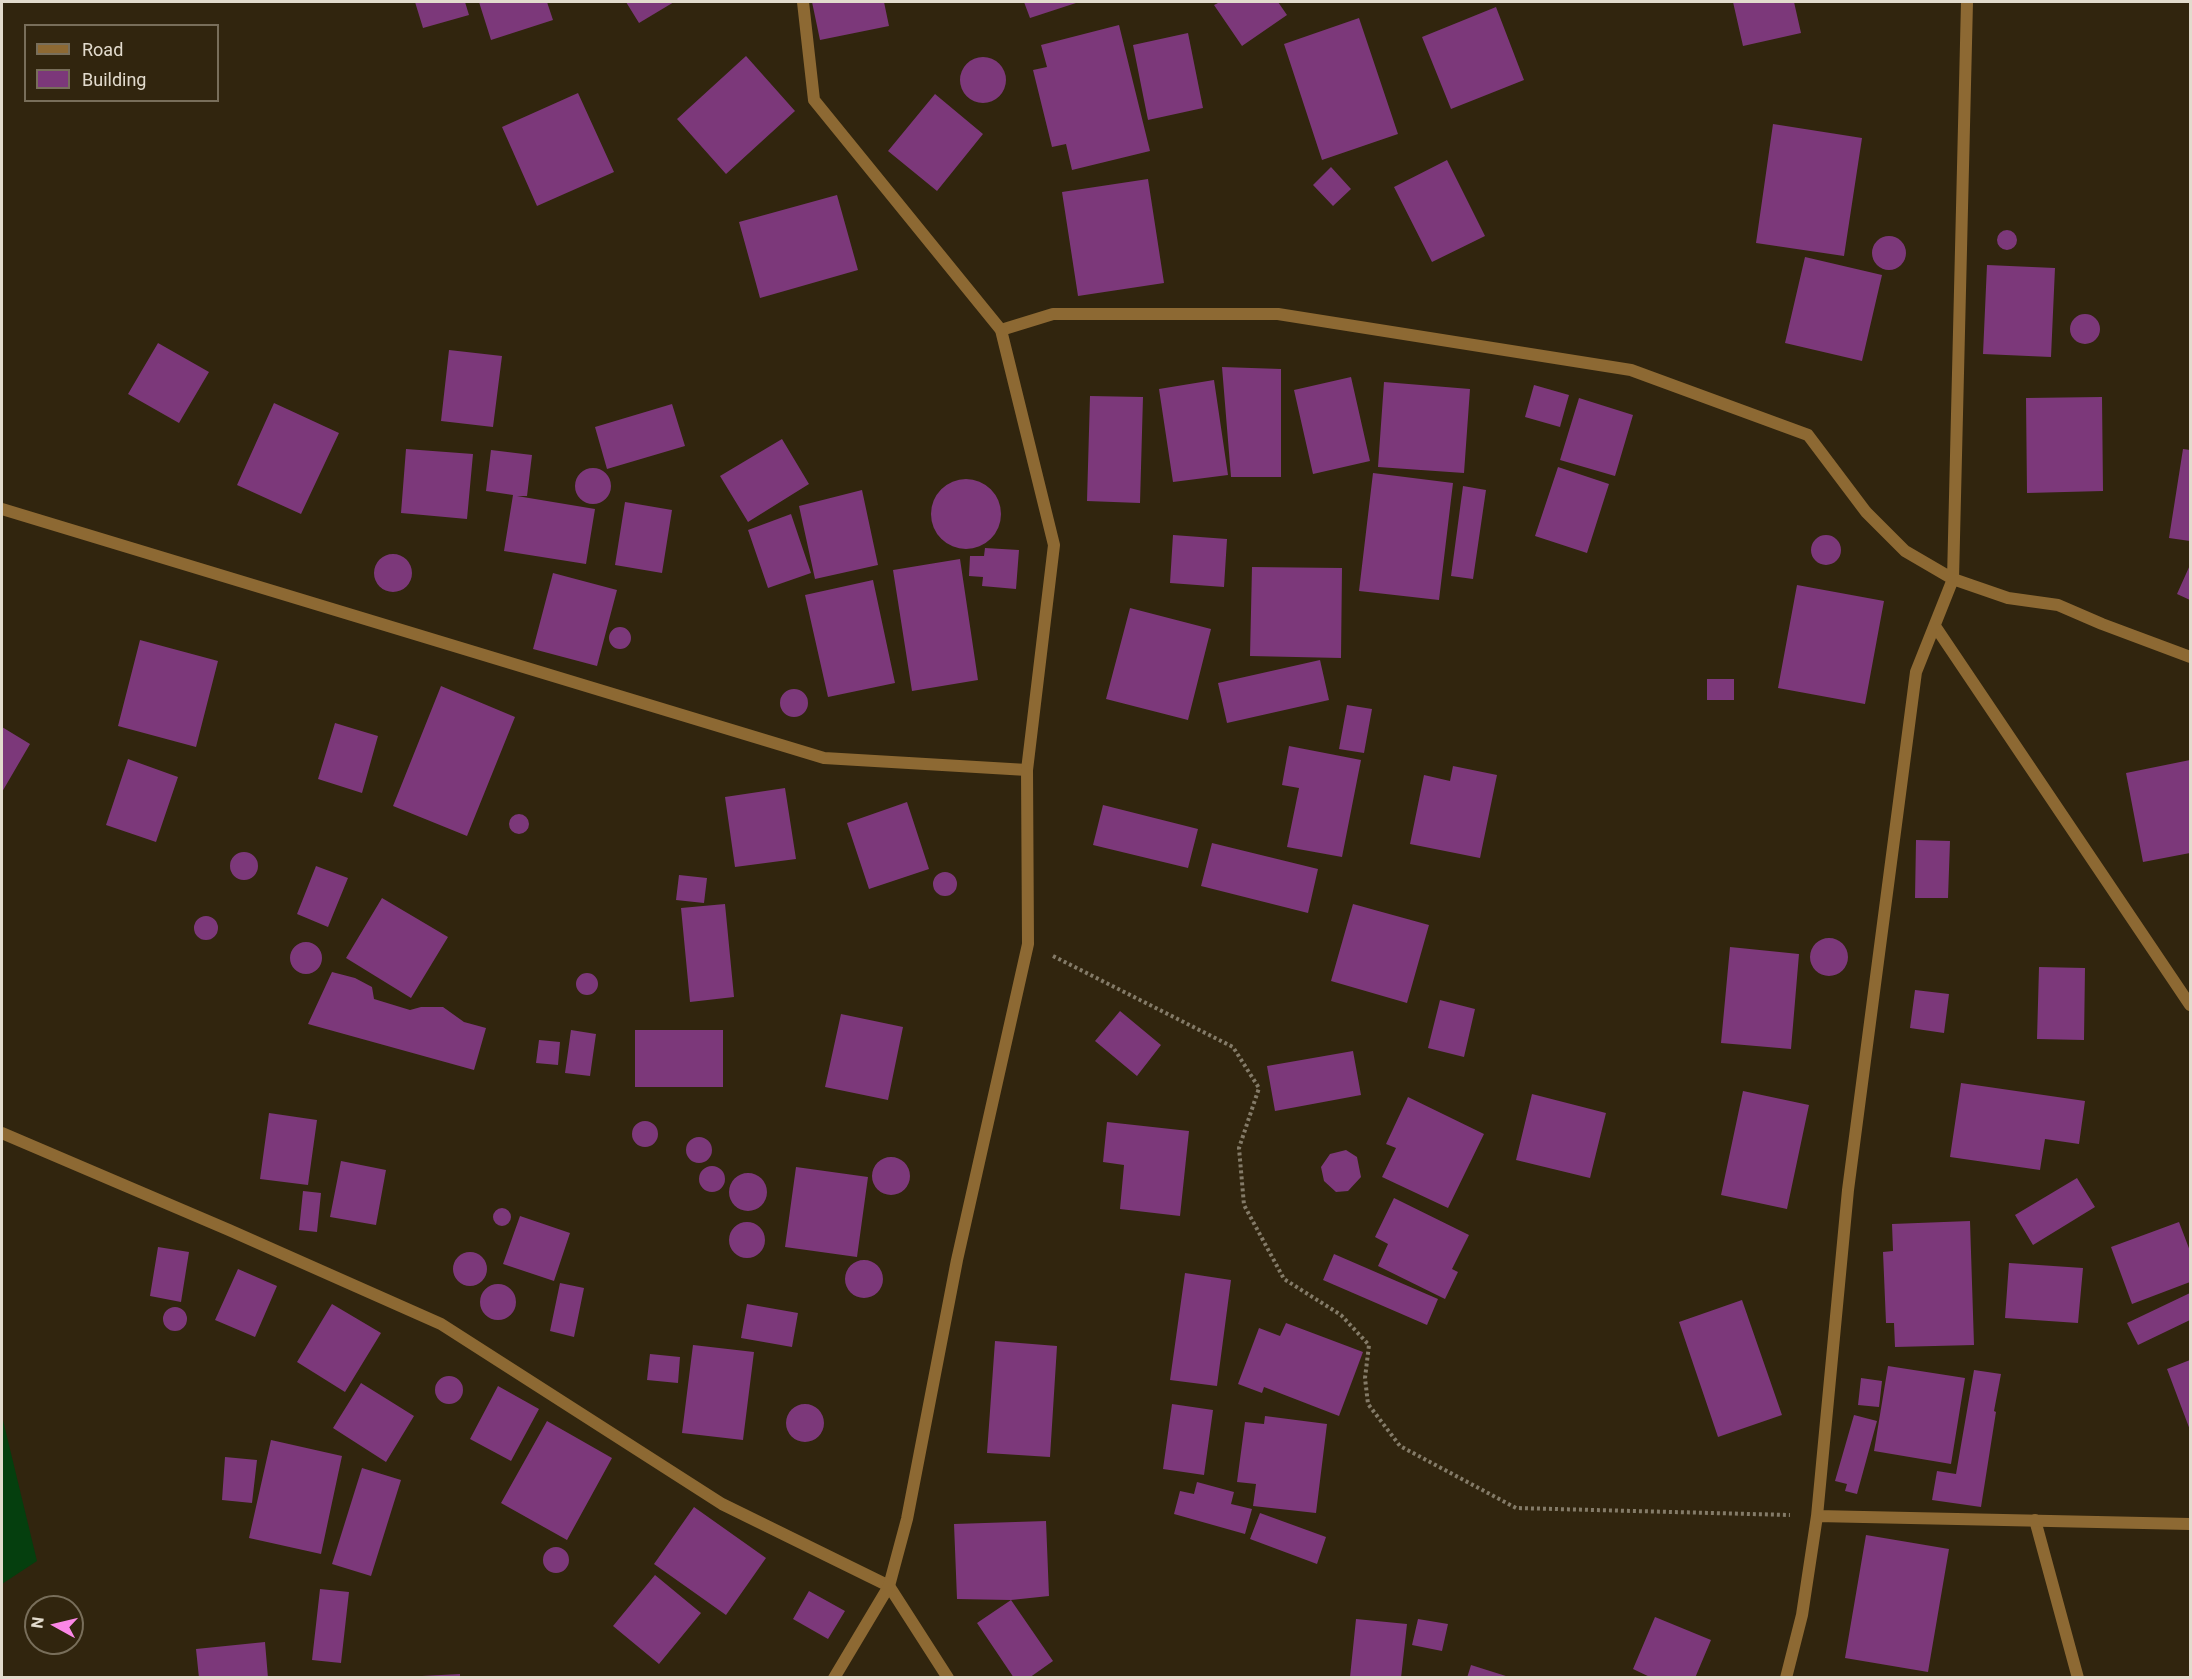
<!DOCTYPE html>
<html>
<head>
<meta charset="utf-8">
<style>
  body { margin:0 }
  #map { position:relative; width:2192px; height:1679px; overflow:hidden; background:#31250e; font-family:Roboto,sans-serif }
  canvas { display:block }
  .frame { position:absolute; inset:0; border:3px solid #e2dbcd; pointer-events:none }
  .legend { position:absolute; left:24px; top:24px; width:195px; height:78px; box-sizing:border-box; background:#31250e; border:2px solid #786e5a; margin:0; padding:8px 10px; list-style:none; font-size:18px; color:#e2dbcd }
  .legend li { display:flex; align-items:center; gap:12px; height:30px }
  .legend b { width:30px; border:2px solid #786e5a }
  .north { position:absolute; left:24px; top:1595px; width:60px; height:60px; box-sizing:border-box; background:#31250e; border:2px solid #786e5a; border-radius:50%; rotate:278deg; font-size:16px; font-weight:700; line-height:24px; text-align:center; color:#e2dbcd }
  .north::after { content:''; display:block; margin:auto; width:21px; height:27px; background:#fb87e6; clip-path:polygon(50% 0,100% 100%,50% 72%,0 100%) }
</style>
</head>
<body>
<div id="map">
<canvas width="2192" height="1679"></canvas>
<div class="frame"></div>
<ul class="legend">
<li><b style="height:8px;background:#8d6933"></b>Road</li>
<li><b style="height:16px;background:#7c387a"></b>Building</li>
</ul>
<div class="north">N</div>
</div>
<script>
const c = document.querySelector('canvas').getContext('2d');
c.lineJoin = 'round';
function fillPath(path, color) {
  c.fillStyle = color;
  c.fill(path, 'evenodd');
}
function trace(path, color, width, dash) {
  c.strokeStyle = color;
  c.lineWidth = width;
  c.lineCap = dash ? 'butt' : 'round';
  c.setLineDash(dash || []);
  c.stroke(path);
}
fillPath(new Path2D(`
  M2,1416L37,1561L2,1584Z`), '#053f0e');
fillPath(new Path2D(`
  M415,2H465L469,15L423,28Z
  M479,2H547L553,20L491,40Z
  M626,2H674L639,23Z
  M812,2H884L889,26L820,40Z
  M1024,2H1079L1030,18Z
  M1220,2H1278L1287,15L1242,46L1214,5Z
  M1733,2H1794L1801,33L1743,46Z
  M1496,7L1524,80L1451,109L1422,37Z
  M1359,18L1398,134L1322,160L1284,44Z
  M1119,25L1150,151L1072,170L1066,144L1052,147L1033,70L1047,67L1041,45Z
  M1188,33L1203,108L1148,120L1133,45Z
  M746,56L795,111L726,174L677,119Z
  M960 80a23 23 0 1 1 46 0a23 23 0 1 1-46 0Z
  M578,93L614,172L537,206L502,127Z
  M935,94L983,134L937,191L888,151Z
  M1773,124L1862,138L1844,256L1756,243Z
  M1447,160L1485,236L1432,262L1394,187Z
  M1331,167L1351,189L1333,206L1313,185Z
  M1148,179L1164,283L1078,296L1062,192Z
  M837,195L858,270L760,298L739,222Z
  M1997 240a10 10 0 1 1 20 0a10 10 0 1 1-20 0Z
  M1872 253a17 17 0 1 1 34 0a17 17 0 1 1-34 0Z
  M1805,257L1882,275L1862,361L1785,343Z
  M1987,265L2055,268L2051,357L1983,354Z
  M2070 329a15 15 0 1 1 30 0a15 15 0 1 1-30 0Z
  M158,343L209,372L179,423L128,394Z
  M449,350L502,356L493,427L441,421Z
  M1222,367L1281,369V477H1231Z
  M1351,377L1370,461L1313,474L1294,390Z
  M1214,380L1228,475L1173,482L1159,389Z
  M1384,382L1470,389L1464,473L1378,467Z
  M1534,385L1569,395L1560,427L1525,417Z
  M1090,396L1143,397L1140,503L1087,501Z
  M2102,397L2103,491L2027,493L2026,398Z
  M1579,398L1633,415L1615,476L1560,460Z
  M274,403L339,433L301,514L237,485Z
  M672,404L685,446L607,469L595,427Z
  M782,439L809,484L748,522L720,476Z
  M406,449L473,454L467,519L401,513Z
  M2183,449L2190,450V541L2169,538Z
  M491,450L532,455L527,496H517L595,509L586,564L504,551L513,495L486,491Z
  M1558,467L1609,484L1587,553L1535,536Z
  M575 486a18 18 0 1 1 36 0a18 18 0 1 1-36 0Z
  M1373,473L1453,483L1439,600L1359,591Z
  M931 514a35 35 0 1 1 70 0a35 35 0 1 1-70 0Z
  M1463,486L1486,490L1473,579L1451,576Z
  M862,490L878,565L815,579L799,506Z
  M625,502L672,510L662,573L615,565Z
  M791,514L811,573L768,588L748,530Z
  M1173,535L1227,539L1224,587L1170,583Z
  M1811 550a15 15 0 1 1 30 0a15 15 0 1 1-30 0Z
  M985,548L1019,550L1016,589L982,586L983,577L969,576L970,556H984Z
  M374 573a19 19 0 1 1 38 0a19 19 0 1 1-38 0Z
  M960,559L978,680L912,691L893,570Z
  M2190,565V600L2177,594Z
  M1252,567L1342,568L1341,658L1250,656Z
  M553,573L617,590L597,666L533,649Z
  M873,580L895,683L828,697L805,595Z
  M1797,585L1884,601L1865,704L1778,688Z
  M1130,608L1211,629L1188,720L1106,699Z
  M609 638a11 11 0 1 1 22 0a11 11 0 1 1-22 0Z
  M140,640L218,661L196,747L118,726Z
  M1320,660L1329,700L1227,723L1218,683Z
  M1707,679H1734V700H1707Z
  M441,686L515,717L467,836L393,806Z
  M780 703a14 14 0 1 1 28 0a14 14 0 1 1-28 0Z
  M1347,705L1372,709L1364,753L1339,749Z
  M335,723L378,736L362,793L318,779Z
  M2,727L30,744L2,792Z
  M1289,746L1361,760L1342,857L1287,847L1299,788L1282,785Z
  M128,759L178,777L156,842L106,825Z
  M2190,760V853L2143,862L2126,773Z
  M1453,766L1497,775L1480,858L1410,844L1424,775L1450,781Z
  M785,788L796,859L735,867L725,797Z
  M907,802L929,869L869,889L847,823Z
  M1103,805L1198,829L1188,868L1093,845Z
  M509 824a10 10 0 1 1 20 0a10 10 0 1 1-20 0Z
  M1916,840L1950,841L1948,898H1915Z
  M1212,843L1318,869L1308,913L1201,886Z
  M230 866a14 14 0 1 1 28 0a14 14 0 1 1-28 0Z
  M316,866L348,878L328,927L297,914Z
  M933 884a12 12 0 1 1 24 0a12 12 0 1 1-24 0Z
  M679,875L707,878L704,903L676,900Z
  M382,898L448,937L411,998L346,958Z
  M725,904L734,997L690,1002L681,908Z
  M1353,904L1429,925L1407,1003L1331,981Z
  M194 928a12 12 0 1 1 24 0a12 12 0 1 1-24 0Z
  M1810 957a19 19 0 1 1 38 0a19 19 0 1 1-38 0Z
  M290 958a16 16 0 1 1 32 0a16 16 0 1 1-32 0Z
  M1730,947L1799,954L1791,1049L1721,1043Z
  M2039,967L2085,968L2084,1040L2037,1039Z
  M332,972L355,978L372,987L374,999L410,1010L421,1007H443L464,1022L486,1028L474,1070L308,1024Z
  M576 984a11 11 0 1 1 22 0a11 11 0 1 1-22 0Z
  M1915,990L1949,994L1944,1033L1910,1028Z
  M1440,1000L1475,1009L1464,1057L1428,1048Z
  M1120,1011L1161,1045L1137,1076L1095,1041Z
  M841,1014L903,1027L888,1100L825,1087Z
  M571,1030L596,1034L590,1076L565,1073Z
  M635,1030H723V1087H635Z
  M539,1040L560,1042L558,1065L536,1063Z
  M1353,1051L1361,1095L1275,1111L1267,1066Z
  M1961,1083L2085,1101L2079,1144L2045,1139L2040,1170L1950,1157Z
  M1743,1091L1809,1105L1787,1209L1721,1195Z
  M1532,1094L1606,1113L1590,1178L1516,1160Z
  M1408,1097L1484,1134L1448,1208L1382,1177L1396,1148L1386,1144Z
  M269,1113L317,1120L308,1185L260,1179Z
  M632 1134a13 13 0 1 1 26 0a13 13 0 1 1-26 0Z
  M1107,1122L1189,1131L1180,1216L1120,1209L1124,1165L1103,1162Z
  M686 1150a13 13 0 1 1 26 0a13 13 0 1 1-26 0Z
  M1346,1150L1357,1157L1361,1177L1348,1191L1336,1192L1324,1181L1321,1167L1330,1154Z
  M872 1176a19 19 0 1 1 38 0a19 19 0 1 1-38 0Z
  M341,1161L386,1170L376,1225L330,1217Z
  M699 1179a13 13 0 1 1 26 0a13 13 0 1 1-26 0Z
  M796,1167L868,1177L857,1257L785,1247Z
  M729 1192a19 19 0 1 1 38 0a19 19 0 1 1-38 0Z
  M2077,1178L2095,1207L2033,1245L2015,1215Z
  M303,1191L321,1193L317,1232L299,1230Z
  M1394,1198L1469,1235L1452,1269L1458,1272L1445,1299L1378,1266L1388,1244L1375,1237Z
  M493 1217a9 9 0 1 1 18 0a9 9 0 1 1-18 0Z
  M520,1216L570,1233L554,1281L503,1264Z
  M1970,1221L1974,1345L1895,1347L1894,1323H1886L1883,1252L1893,1251L1892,1224Z
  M2179,1222L2190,1251V1282L2132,1304L2111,1247Z
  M729 1240a18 18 0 1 1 36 0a18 18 0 1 1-36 0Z
  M158,1247L189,1252L181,1302L150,1296Z
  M453 1269a17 17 0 1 1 34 0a17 17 0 1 1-34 0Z
  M1334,1254L1438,1299L1427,1325L1323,1280Z
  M845 1279a19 19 0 1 1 38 0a19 19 0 1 1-38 0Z
  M2009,1263L2083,1268L2078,1323L2005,1318Z
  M238,1269L277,1286L255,1337L215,1320Z
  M1185,1273L1231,1280L1217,1386L1170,1380Z
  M560,1283L584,1288L574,1337L550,1331Z
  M480 1302a18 18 0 1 1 36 0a18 18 0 1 1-36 0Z
  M2190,1293V1320L2138,1345L2127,1323Z
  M1742,1300L1782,1415L1718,1437L1679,1322Z
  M332,1304L381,1333L345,1392L297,1362Z
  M747,1304L798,1313L792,1347L741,1338Z
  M163 1319a12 12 0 1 1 24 0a12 12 0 1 1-24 0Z
  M1286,1323L1363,1352L1339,1416L1264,1387L1262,1393L1238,1384L1259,1328L1280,1336Z
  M995,1341L1057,1346L1050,1457L987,1453Z
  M693,1345L754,1352L743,1440L682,1433Z
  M650,1354L680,1357L678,1383L647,1380Z
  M2190,1360V1430L2167,1369Z
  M1888,1366L1965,1378L1951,1464L1874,1451Z
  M1974,1370L2001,1374L1994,1411L1996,1412L1981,1507L1932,1500L1937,1471L1956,1474Z
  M435 1390a14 14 0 1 1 28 0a14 14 0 1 1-28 0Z
  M1861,1378L1882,1381L1879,1407L1858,1405Z
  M361,1383L414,1416L386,1462L333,1428Z
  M498,1386L539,1409L511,1461L470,1439Z
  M1172,1404L1213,1410L1204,1475L1163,1469Z
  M786 1423a19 19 0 1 1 38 0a19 19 0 1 1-38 0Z
  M1854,1415L1877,1421L1857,1494L1845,1491L1847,1484L1835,1481Z
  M1265,1416L1327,1424L1316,1513L1253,1506L1256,1484L1237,1482L1245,1422L1264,1424Z
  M547,1421L612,1458L567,1540L501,1503Z
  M271,1440L342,1456L321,1554L249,1538Z
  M225,1457L257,1460L252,1503L222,1500Z
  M362,1468L401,1480L371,1576L332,1564Z
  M1197,1482L1234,1492L1231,1504L1252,1509L1245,1534L1174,1514L1180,1491L1194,1494Z
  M694,1507L766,1558L726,1615L654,1564Z
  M1260,1513L1326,1537L1317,1564L1250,1539Z
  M1046,1521L1049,1596L1011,1600L957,1599L954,1524Z
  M1866,1535L1949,1549L1928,1672L1845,1658Z
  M543 1560a13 13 0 1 1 26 0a13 13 0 1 1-26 0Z
  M655,1575L701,1613L659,1664L613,1626Z
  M320,1589L349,1592L341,1663L312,1660Z
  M809,1591L845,1611L828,1639L793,1619Z
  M1011,1600L1053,1661L1029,1678H1014L977,1623Z
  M1655,1617L1711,1640L1695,1678H1652L1633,1669Z
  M1356,1619L1407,1624L1401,1678L1350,1677Z
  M1418,1619L1448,1624L1442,1651L1412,1645Z
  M265,1642L268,1678H199L196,1649Z
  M1471,1665L1509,1677V1678H1467Z
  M460,1674V1678H422V1676Z`), '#7c387a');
trace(new Path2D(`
  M1053,956L1233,1047L1259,1088L1239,1148L1244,1205L1284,1279L1341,1315L1369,1345L1365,1378L1368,1404L1400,1446L1516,1508L1790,1515`), '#847b68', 4, [3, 3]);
trace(new Path2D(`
  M2,509L824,758L1027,770
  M2035,1520L2078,1678`), '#8d6933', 12);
trace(new Path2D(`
  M1967,2L1953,579L2008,598L2058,605L2102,624L2190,657
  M1001,330L1053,314H1278L1631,370L1808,435L1866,512L1905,551L1953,579L1916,672L1848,1190L1817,1516L1802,1615L1786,1678
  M1935,626L2190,1005
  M2,1133L229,1230L441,1324L722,1504L889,1586L948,1678
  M1817,1516L2190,1524`), '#8d6933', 12);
trace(new Path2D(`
  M803,2L814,100L1001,330L1054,545L1027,770L1028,944L957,1260L907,1519L889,1586L834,1678`), '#8d6933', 12);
</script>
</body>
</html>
